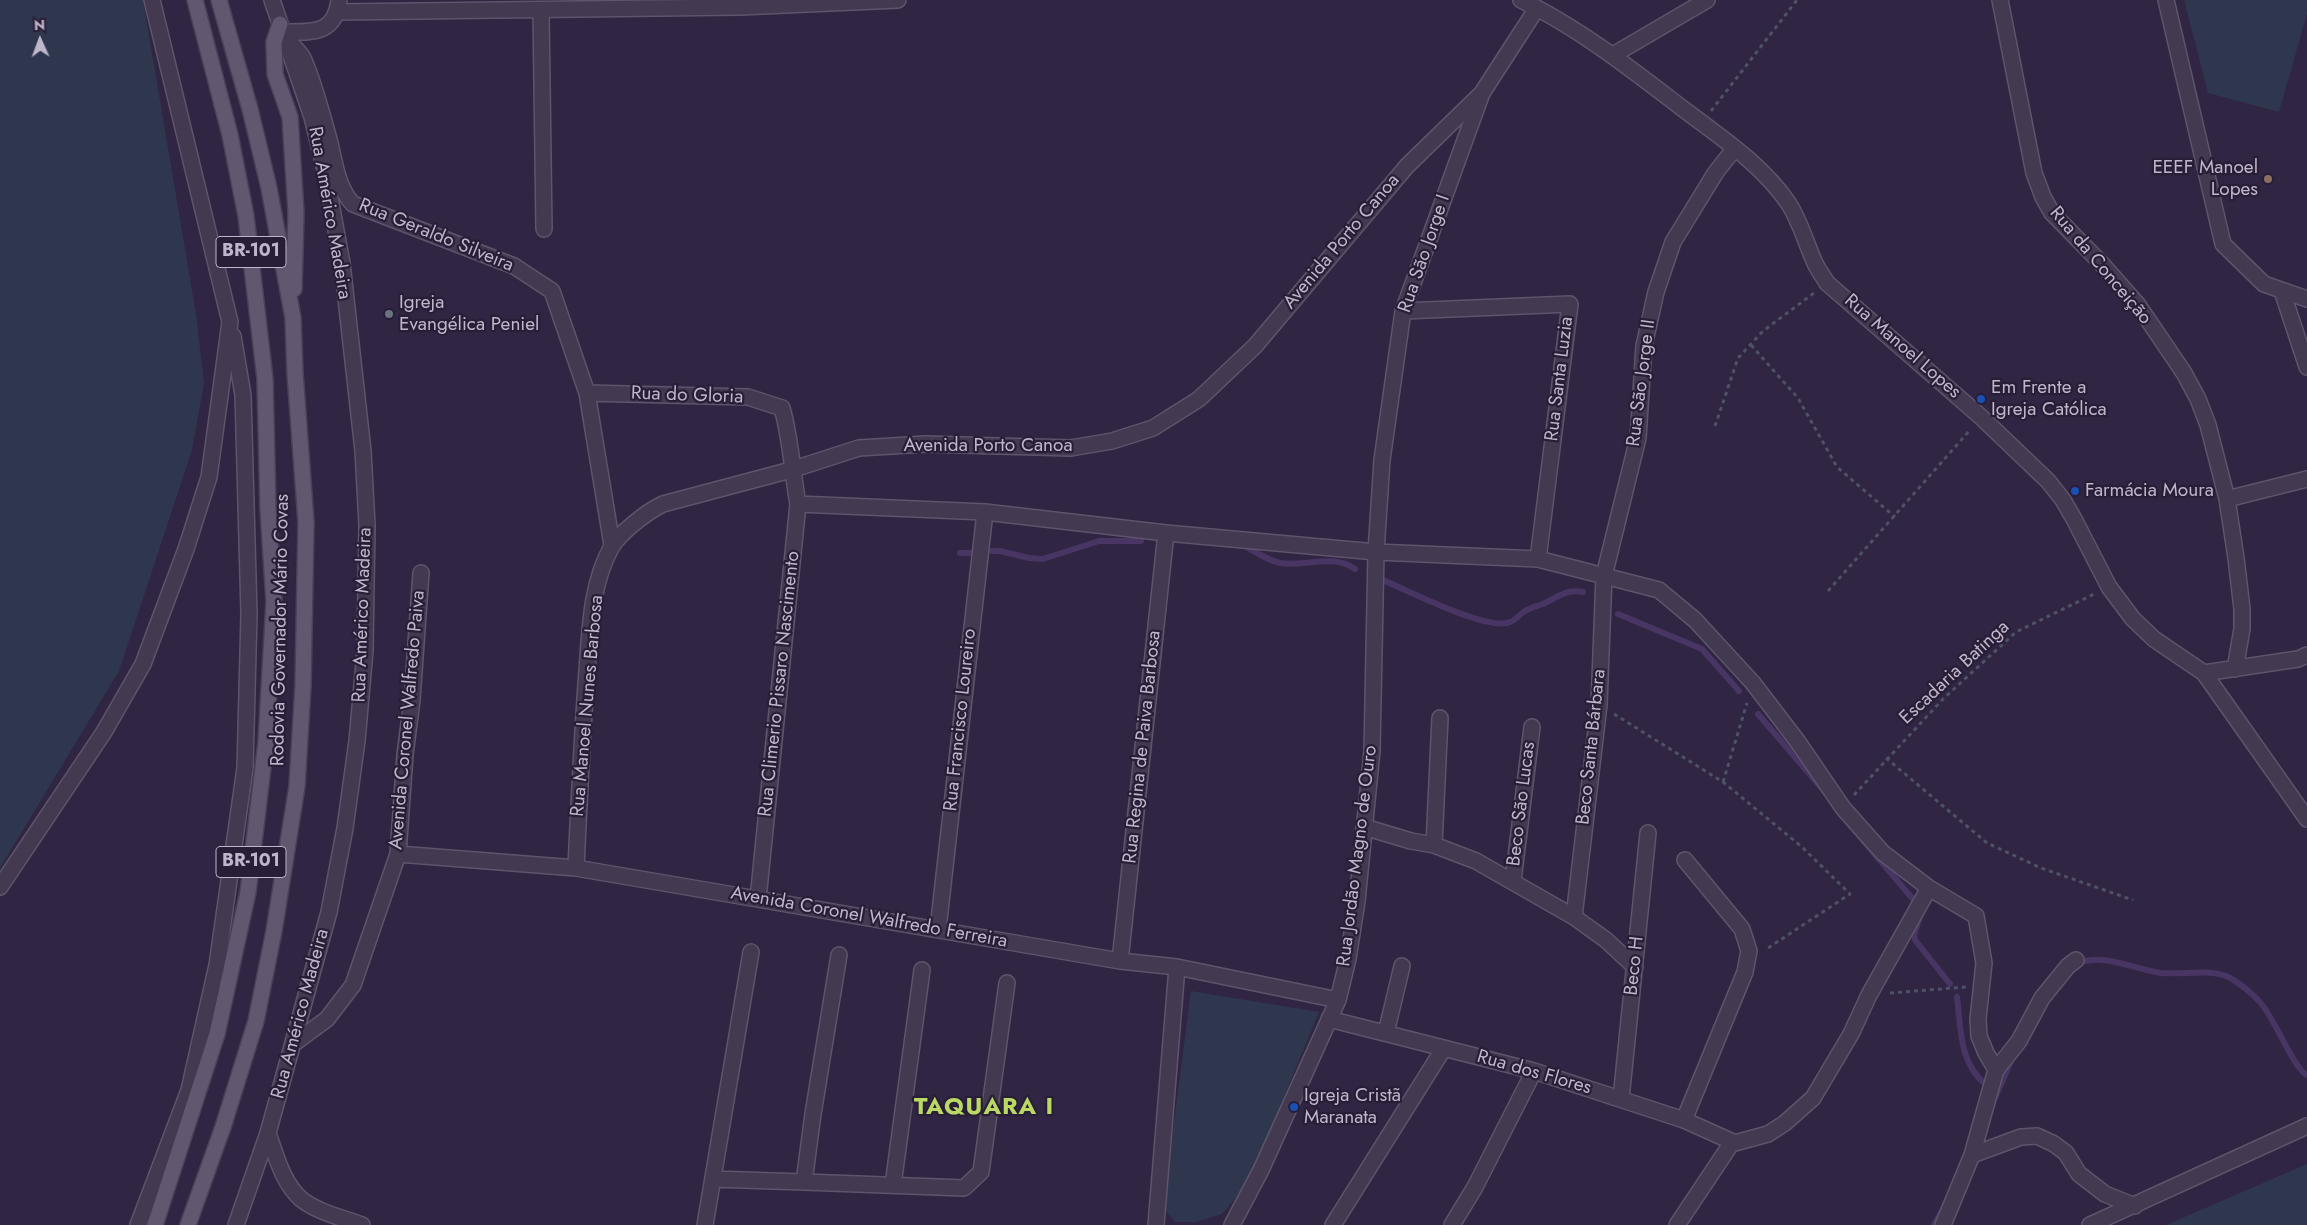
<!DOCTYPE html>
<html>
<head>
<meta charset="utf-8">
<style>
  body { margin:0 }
  #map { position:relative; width:2307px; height:1225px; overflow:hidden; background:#302542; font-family:Jost,sans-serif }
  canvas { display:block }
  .north { position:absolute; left:15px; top:15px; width:50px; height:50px; -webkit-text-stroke:4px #281e37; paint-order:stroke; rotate:358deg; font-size:14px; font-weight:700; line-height:20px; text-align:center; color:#c0b6cb }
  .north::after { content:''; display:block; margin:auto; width:18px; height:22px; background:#c0b6cb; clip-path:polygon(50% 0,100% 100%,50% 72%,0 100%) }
</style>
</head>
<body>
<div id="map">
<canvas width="2307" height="1225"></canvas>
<div class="north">N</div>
</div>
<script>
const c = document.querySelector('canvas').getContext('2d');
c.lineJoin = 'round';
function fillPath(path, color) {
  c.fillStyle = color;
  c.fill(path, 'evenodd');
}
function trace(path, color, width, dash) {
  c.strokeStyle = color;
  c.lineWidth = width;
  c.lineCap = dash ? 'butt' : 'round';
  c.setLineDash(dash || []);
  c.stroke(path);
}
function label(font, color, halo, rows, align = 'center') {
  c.font = font + ' Jost,sans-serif';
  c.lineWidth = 4.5;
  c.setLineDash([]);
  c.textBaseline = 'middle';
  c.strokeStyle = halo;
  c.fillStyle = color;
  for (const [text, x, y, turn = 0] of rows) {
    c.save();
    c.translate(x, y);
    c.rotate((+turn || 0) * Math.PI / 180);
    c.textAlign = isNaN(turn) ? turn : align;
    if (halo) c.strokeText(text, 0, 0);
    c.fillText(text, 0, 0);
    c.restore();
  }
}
fillPath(new Path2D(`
  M0,0H143L196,314L204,383L192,450L119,671L0,868Z
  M2184,0H2307V14L2279,112L2208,93Z
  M1191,991L1319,1012L1272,1126L1241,1192L1222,1214L1196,1222H1175L1163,1207Z
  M2307,1164V1225H2166Z`), '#2f374e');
trace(new Path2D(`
  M1242,544C1253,551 1267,560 1280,563C1306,567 1332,553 1355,569
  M992,551H1000L1029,558L1043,559L1099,541H1141
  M960,553H977
  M1383,580C1406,590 1489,632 1510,622C1516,620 1520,614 1525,611C1531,607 1538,606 1543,604C1558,597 1566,589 1583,592
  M1618,614L1702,649L1739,691
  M1758,714L1824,791
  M1838,811L1918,905
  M1920,917L1914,935L1915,940L1950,984
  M2076,964C2104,952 2132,969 2161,973C2182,975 2206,969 2226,976C2236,980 2251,993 2259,1001C2274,1016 2293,1068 2307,1075
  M1957,997C1961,1028 1959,1062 1985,1084
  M1995,1098L2012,1059
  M1934,1225L1943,1209`), '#483564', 6);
const minor = new Path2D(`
  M1521,0C1579,28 1631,69 1682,108C1720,137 1762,164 1789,204C1801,223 1806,244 1815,263C1818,270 1823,276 1827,283L1981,417L2048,481L2063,500L2074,519L2109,587L2133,619L2154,639L2204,673L2298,659L2307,655
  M2000,0L2034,173L2043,197L2052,213L2101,263L2138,305L2184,373L2198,399L2208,425L2227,499L2236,558L2242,609V629L2235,669
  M2166,0L2223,244L2264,284L2307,299
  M541,11L544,229
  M338,12L740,7L898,0
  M283,32C312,32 335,35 339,0
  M288,41C293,46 299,51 303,58C313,79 324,121 330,143C335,165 338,188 353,204L514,266L552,291L587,393L612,545
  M1613,55L1707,0
  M2282,291L2307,367
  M1403,311L1570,304L1538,559
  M587,393L748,397L782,408C791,439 792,472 798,504L758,899
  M2227,499L2307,479
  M798,504L985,512L1166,533L1376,552L1538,559L1659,590L1695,620L1753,683L1798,742L1843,808L1883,853L1929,888L1976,916L1984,963L1978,1019L1979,1036L1986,1053L1996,1070
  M2204,673L2307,819
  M1364,827L1411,841L1434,845L1476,861L1574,917L1606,940L1635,967
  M1434,845L1440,718
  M398,854L576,868L1120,961L1177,967L1338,1000
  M576,868C579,802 582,736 587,670C590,630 591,584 611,548C619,533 648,511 663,504L791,470L859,448L925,444L1071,448L1112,441L1153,428L1199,399L1255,346L1407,166L1482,93
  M1513,881L1532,727
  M0,887L104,732L143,664L186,549L209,477L230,322L152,0
  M1574,917L1599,705L1604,576L1638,438L1644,346L1656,292L1673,242L1716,172L1735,148
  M938,929L985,512
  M1120,961L1166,533
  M1329,1019L1534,1071L1684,1120L1733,1142
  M1386,1033L1402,966
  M293,1044L327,1019L353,985L398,854L405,755L412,700L421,573
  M1621,1099L1648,833
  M1684,1120L1745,972L1749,951L1742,929L1685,860
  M268,1133C276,1155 282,1182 301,1199C317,1212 343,1218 362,1225
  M1972,1155L2021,1137L2037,1136L2054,1144L2066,1153L2079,1174L2105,1194L2135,1206
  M713,1179L804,1182L813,1114L839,955
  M804,1182L964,1188L981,1172L1007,983
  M893,1185L922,970
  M138,1225L189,1090L217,965L245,768L249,614L243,395L233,336
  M236,1225L268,1133L329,912L345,828L357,741L365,651L367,525L363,451L342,263L325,170L312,117L272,0
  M705,1225L751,952
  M1156,1225L1177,967
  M1232,1225L1261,1170L1338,1000L1348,959L1357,901L1372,751L1376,552L1382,460L1403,311L1482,93L1537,8
  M1333,1225L1444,1048
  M1452,1225L1475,1187L1534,1071
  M1677,1225L1731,1144L1768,1134L1785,1123L1813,1098L1851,1034L1869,995L1929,888
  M1943,1225L1972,1155L1996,1070L2019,1041L2042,998L2068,966L2076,960
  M2090,1225L2307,1126`);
const major = new Path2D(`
  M280,24L274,42L275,74L290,117L296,212L294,289
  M155,1225L217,1034L248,892L266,742L274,602L268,509L265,379L246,216L230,135L195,0
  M188,1225L223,1127L256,1021L274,931L297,786L303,686L306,522L295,373L293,318L269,188L250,109L219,0`);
trace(minor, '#5e546b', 18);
trace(major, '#4a4057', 18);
trace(new Path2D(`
  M1711,111L1797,0
  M1751,345L1798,398L1837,467L1895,517
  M1715,426L1738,358L1763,331L1814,293
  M1828,591L1971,429
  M1614,714L1723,782L1802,847L1850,894L1765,950
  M1886,758L1987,843L2041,868L2133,900
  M1723,782L1747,703
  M1854,795L1943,699L2016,632L2094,594
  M1890,993L1966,987`), '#4f5168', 3, [4, 4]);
trace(minor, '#433951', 15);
trace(major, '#625771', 15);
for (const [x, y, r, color] of [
  [2268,179,5,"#8d6e63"],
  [389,314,5,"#6b7280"],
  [1981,399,5,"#1a4fb4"],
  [2075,491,5,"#1a4fb4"],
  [1294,1107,5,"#1a4fb4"]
]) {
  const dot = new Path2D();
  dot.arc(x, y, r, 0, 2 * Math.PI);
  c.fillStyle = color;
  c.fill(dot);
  trace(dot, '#281e37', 2);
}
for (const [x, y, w] of [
  [251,252,70],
  [251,862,70]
]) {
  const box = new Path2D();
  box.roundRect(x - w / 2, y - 15.5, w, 31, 4);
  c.fillStyle = '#281e37';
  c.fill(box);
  trace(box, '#c0b6cb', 1);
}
label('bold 18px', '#c0b6cb', null, [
  ["BR-101",251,252],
  ["BR-101",251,862]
]);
label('19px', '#c0b6cb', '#281e37', [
  ["EEEF Manoel",2258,168,"right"],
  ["Lopes",2258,190,"right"],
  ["Igreja",399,303],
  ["Evangélica Peniel",399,325],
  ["Em Frente a",1991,388],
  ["Igreja Católica",1991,410],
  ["Farmácia Moura",2085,491],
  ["Igreja Cristã",1304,1096],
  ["Maranata",1304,1118]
], 'left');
label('19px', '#c0b6cb', '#281e37', [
  ["Rua Américo Madeira",329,213,80],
  ["Rua Geraldo Silveira",436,236,22],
  ["Avenida Porto Canoa",1342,242,-50],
  ["Rua São Jorge I",1425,254,-71],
  ["Rua da Conceição",2100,266,50],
  ["Rua Manoel Lopes",1902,347,41],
  ["Rua Santa Luzia",1560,379,-83],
  ["Rua São Jorge II",1642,383,-83],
  ["Rua do Gloria",687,396,2],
  ["Avenida Porto Canoa",988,446],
  ["Rua Américo Madeira",363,615,-88],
  ["Rodovia Governador Mário Covas",281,630,-89],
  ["Escadaria Batinga",1955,673,-43],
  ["Rua Climerio Pissaro Nascimento",780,684,-84],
  ["Rua Manoel Nunes Barbosa",588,706,-85],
  ["Avenida Coronel Walfredo Paiva",408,720,-85],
  ["Rua Francisco Loureiro",961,720,-84],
  ["Rua Regina de Paiva Barbosa",1143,747,-84],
  ["Beco Santa Bárbara",1592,747,-84],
  ["Beco São Lucas",1522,804,-83],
  ["Rua Jordão Magno de Ouro",1358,856,-83],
  ["Avenida Coronel Walfredo Ferreira",869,918,10],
  ["Beco H",1635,966,-84],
  ["Rua Américo Madeira",301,1014,-75],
  ["Rua dos Flores",1534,1073,16]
]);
c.letterSpacing = '1px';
label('bold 24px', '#bad964', '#281e37', [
  ["TAQUARA I",984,1108]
]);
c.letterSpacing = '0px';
</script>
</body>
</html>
